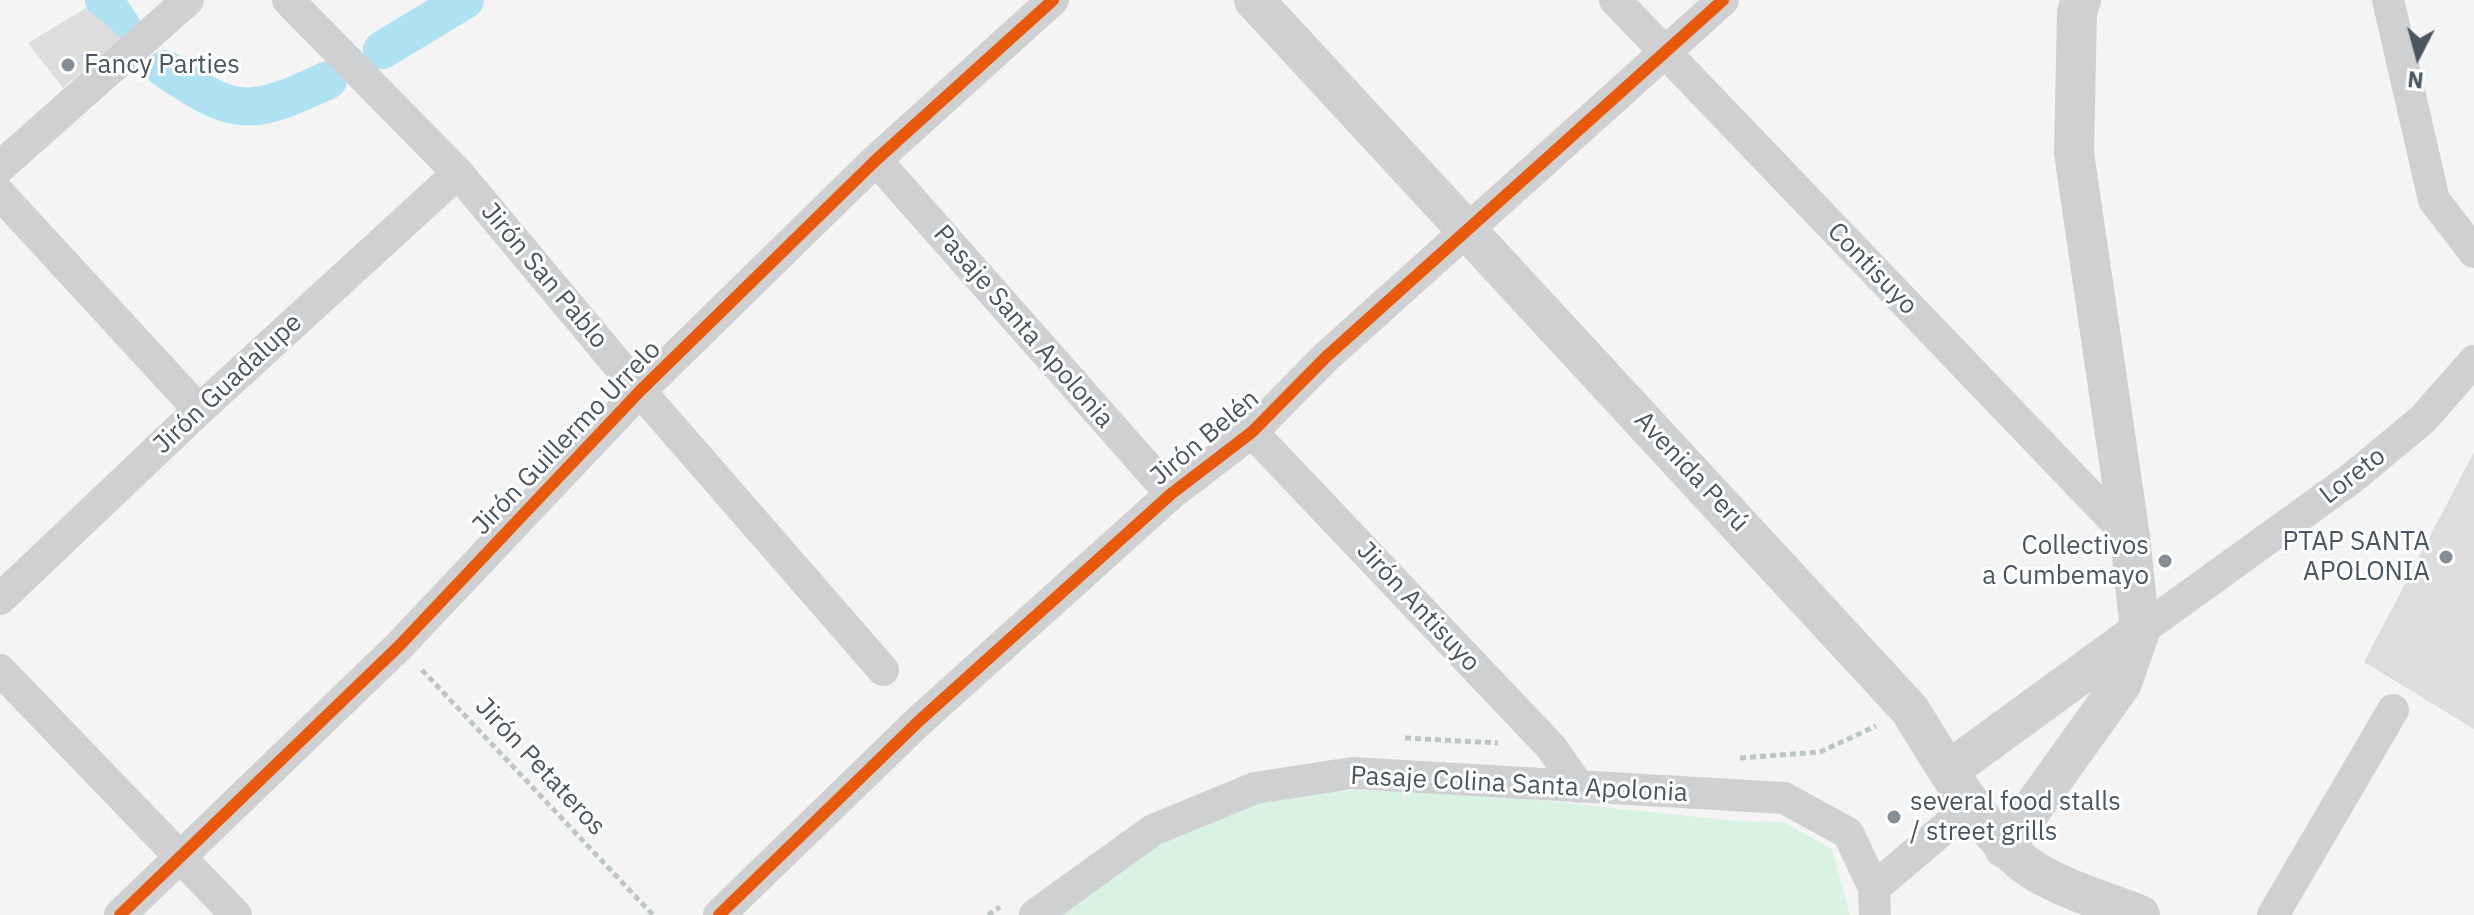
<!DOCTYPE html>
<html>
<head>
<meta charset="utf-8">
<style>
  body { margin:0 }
  #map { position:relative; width:2474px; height:915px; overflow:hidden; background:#f4f4f4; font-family:"IBM Plex Sans",sans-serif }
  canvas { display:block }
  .north { position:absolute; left:2378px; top:16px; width:80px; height:80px; -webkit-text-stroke:6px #fff; paint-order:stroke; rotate:186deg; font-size:22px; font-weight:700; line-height:32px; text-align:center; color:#4a5661 }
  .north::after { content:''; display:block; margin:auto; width:28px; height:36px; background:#4a5661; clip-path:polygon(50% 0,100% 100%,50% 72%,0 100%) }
</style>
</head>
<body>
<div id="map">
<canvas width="2474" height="915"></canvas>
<div class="north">N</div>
</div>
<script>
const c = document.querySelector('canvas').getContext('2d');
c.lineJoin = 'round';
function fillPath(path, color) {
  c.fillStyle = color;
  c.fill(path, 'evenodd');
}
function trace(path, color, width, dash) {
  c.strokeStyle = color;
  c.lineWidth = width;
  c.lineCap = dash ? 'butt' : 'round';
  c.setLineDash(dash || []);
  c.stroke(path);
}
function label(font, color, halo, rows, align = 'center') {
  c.font = font + ' "IBM Plex Sans",sans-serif';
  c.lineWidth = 6;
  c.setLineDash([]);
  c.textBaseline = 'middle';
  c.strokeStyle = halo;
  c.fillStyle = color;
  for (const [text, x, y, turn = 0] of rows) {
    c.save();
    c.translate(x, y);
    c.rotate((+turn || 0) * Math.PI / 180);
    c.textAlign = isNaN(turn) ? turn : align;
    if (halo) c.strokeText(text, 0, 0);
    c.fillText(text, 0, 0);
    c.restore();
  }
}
fillPath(new Path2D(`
  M1360,790L1479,794L1736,821L1783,822L1832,849L1850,915H1060L1146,851L1257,797Z`), '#d9f2e3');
trace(new Path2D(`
  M104,0L122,27
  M382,50L465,0
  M165,69C236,117 250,117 328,80`), '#aee2f0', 38);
fillPath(new Path2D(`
  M86,8L122,38L63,88L28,43Z
  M2474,452V729L2364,662Z`), '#ddddde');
trace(new Path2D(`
  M422,670L653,915
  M1405,738L1498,743
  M1740,758L1820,752L1876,726
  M988,915L1000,907`), '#bcc7c4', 5, [6, 4]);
trace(new Path2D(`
  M288,0L458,173L640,391L883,670
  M1615,0L2130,537
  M2388,0L2434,200L2474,252
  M876,160L1171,494
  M0,167L188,0
  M0,194L199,410
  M1252,432L1551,747L1579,787
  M0,599L199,410L458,173
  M2140,631L2352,478L2423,419L2474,361
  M0,670L236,915
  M1874,888L1973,804
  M120,915L399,646L640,391L876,160L1053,0
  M719,915L919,721L1171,494L1252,432L1326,357L1723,0
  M1035,915L1153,830L1255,788L1352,773L1784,798L1848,833L1874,888L1875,915
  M2273,915L2393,710`), '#ced0d2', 32);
trace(new Path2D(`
  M1254,0L1910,710C1939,757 1991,847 2038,873C2069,891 2107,902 2140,915
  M1948,771L2140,631
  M2004,848L2122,683L2140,631L2130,537L2074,153L2077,13L2081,0`), '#ced0d2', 40);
trace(new Path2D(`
  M120,915L399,646L640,391L876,160L1053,0
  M719,915L919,721L1171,494L1252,432L1326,357L1723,0`), '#e8590c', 12);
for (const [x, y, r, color] of [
  [68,65,8,"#868d94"],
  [2446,557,8,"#868d94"],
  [2165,561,8,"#868d94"],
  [1894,817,8,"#868d94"]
]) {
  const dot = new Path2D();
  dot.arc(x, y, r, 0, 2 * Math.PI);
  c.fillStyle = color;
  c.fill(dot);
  trace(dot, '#fff', 3);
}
label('26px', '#4a5661', '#fff', [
  ["Fancy Parties",84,65],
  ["PTAP SANTA",2430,542,"right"],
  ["APOLONIA",2430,572,"right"],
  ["Collectivos",2149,546,"right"],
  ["a Cumbemayo",2149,576,"right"],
  ["several food stalls",1910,802],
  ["/ street grills",1910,832]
], 'left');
label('26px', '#4a5661', '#fff', [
  ["Contisuyo",1872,269,46],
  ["Jirón San Pablo",544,276,50],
  ["Pasaje Santa Apolonia",1023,327,49],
  ["Jirón Guadalupe",228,384,-43],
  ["Jirón Guillermo Urrelo",567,438,-46],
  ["Jirón Belén",1205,438,-40],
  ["Avenida Perú",1691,472,47],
  ["Loreto",2353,476,-38],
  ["Jirón Antisuyo",1418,607,47],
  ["Jirón Petateros",540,767,47],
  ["Pasaje Colina Santa Apolonia",1519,785,3]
]);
</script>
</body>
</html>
